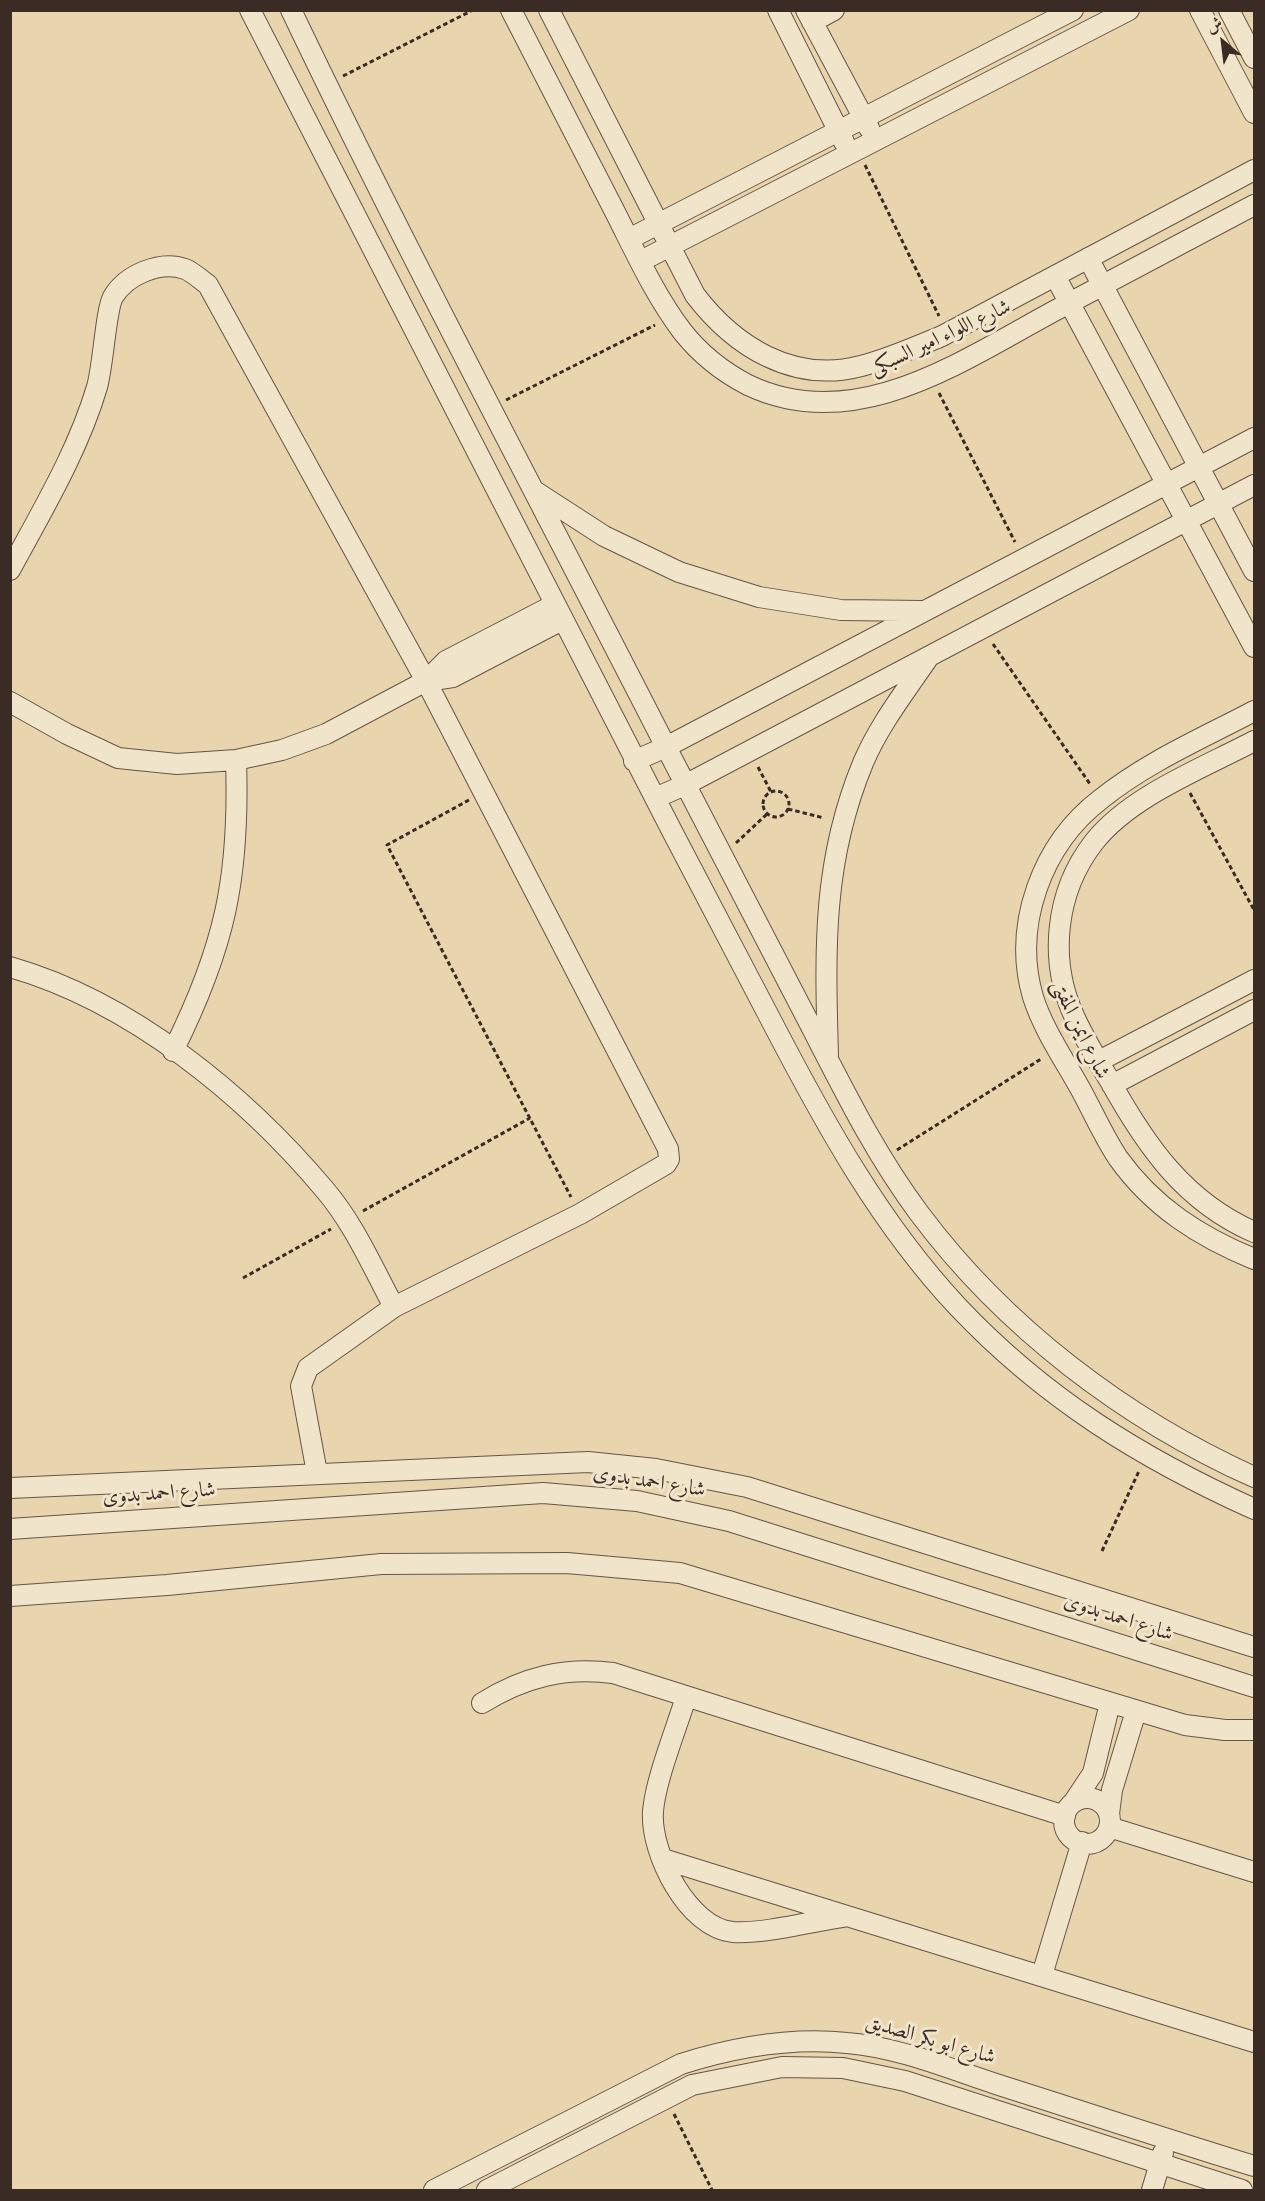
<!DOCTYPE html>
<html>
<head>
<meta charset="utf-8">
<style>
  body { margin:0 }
  #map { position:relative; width:1265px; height:2201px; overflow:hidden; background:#e8d5ae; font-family:"IM FELL English",Amiri,serif }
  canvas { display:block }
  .frame { position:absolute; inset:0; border:12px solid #3b2b25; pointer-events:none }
  .north { position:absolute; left:1193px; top:12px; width:60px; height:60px; -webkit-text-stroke:4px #f0e4ca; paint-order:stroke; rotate:332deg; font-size:16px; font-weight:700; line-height:24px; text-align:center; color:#3b2b25 }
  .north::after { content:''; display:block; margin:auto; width:21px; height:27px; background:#3b2b25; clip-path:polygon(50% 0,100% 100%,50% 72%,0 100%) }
</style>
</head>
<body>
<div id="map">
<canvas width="1265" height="2201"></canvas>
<div class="frame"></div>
<div class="north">ش</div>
</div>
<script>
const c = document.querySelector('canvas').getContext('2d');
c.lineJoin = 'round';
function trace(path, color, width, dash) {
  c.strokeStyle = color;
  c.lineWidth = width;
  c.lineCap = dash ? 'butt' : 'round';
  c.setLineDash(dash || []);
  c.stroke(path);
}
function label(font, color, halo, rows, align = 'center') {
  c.font = font + ' "IM FELL English",Amiri,serif';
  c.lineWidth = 6;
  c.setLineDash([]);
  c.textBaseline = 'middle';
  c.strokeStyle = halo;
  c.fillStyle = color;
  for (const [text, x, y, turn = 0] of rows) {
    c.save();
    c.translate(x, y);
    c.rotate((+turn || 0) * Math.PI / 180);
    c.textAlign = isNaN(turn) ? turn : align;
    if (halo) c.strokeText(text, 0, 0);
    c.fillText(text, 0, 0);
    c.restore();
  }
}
const minor = new Path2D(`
  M250,10C390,285 530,560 673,833C706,896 739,959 772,1022C824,1122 880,1224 958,1307C1044,1398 1141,1458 1254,1509
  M291,10C410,259 541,502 666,747C711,835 757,923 803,1011C839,1080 872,1150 919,1213C1004,1327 1125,1419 1254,1477
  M511,10C545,76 579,142 613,208C634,249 654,294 682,331C700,354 723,372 748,385C857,437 964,359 1058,309C1123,274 1189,240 1254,205
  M549,10L695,295C734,346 793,384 861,366C889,359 915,347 942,336L1254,170
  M778,10L844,142
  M806,10L869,128
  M1200,10L1254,113
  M1229,10L1254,58
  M812,22L834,10
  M629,239L1073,10
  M1088,258L1254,571
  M641,261L1129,10
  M1055,276L1254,647
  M536,492L604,536L679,572L759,597L841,610L922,611
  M10,570C42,511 78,451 97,387C103,367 106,309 113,297C126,275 160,260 185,269C193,272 201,280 208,285L426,681L668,1149L669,1159L666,1164L580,1214L394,1307L308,1368L301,1386L317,1473
  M426,681L453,677L562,620
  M10,702L67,734L118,758L177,764L236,760L282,750L326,734L426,681L446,661L554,605
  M1254,711C1203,738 1147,762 1101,799C1042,844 1012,925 1033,997C1043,1029 1065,1061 1081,1090C1093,1112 1104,1137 1118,1158C1153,1207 1200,1237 1254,1259
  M1254,741C1203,768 1130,796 1094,842C1055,892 1048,961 1075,1018C1085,1040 1098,1061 1110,1081C1146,1146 1185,1202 1254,1232
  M634,761L666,747L1254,438
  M655,798L685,785L1254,485
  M10,967C132,1002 245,1095 325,1190C354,1224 373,1268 394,1307
  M173,1051C225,947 240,877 236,760
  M828,1055C825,950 822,862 863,763C879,725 905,692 928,658
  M1099,1061L1254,980
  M1112,1085L1254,1010
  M10,1488L588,1462L656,1469L747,1487L1254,1647
  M10,1529L543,1493L637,1501L729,1521L1254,1687
  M10,1596L167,1585L381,1564L567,1563L680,1573L1185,1725L1225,1730H1254
  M686,1697C676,1730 656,1778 653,1811C650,1853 688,1928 733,1932C764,1934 814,1921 847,1916
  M482,1703C524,1677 564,1667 613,1673L1065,1816
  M1064 1821a23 23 0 1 1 46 0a23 23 0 1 1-46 0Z
  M1073,1803L1093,1773L1110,1703
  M1109,1814L1112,1790L1136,1711
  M1109,1827L1254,1872
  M663,1859L1254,2042
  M1042,1975L1082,1842
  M434,2190L681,2064C735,2047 790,2037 847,2043C898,2047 950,2069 999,2085C1084,2112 1169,2140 1254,2166
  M487,2190L692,2085L782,2067L843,2068L905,2081L1242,2190
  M1152,2190L1163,2153`);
trace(minor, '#665647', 22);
trace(new Path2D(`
  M343,76L473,10
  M865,165L939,316
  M939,393L1015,542
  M506,400L655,325
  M993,644L1090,784
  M758,767L771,792
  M763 804a13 13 0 1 1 26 0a13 13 0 1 1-26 0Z
  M1190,793L1254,910
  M469,800L387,845L571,1197
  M788,809L824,818
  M736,843L767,814
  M897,1150L1041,1059
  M363,1211L530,1118
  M243,1278L331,1229
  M1102,1551L1139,1471
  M674,2114L712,2190`), '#3b2b25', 3, [4.5, 3]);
trace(minor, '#f0e4ca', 20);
label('21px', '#3b2b25', '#f0e4ca', [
  ["شارع اللواء امير السبكى",941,339,-25],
  ["شارع ايمن المفتى",1079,1030,64],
  ["شارع احمد بدوى",649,1483,9],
  ["شارع احمد بدوى",159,1495,-4],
  ["شارع احمد بدوى",1118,1619,18],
  ["شارع ابو بكر الصديق",930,2041,16]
]);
</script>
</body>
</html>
